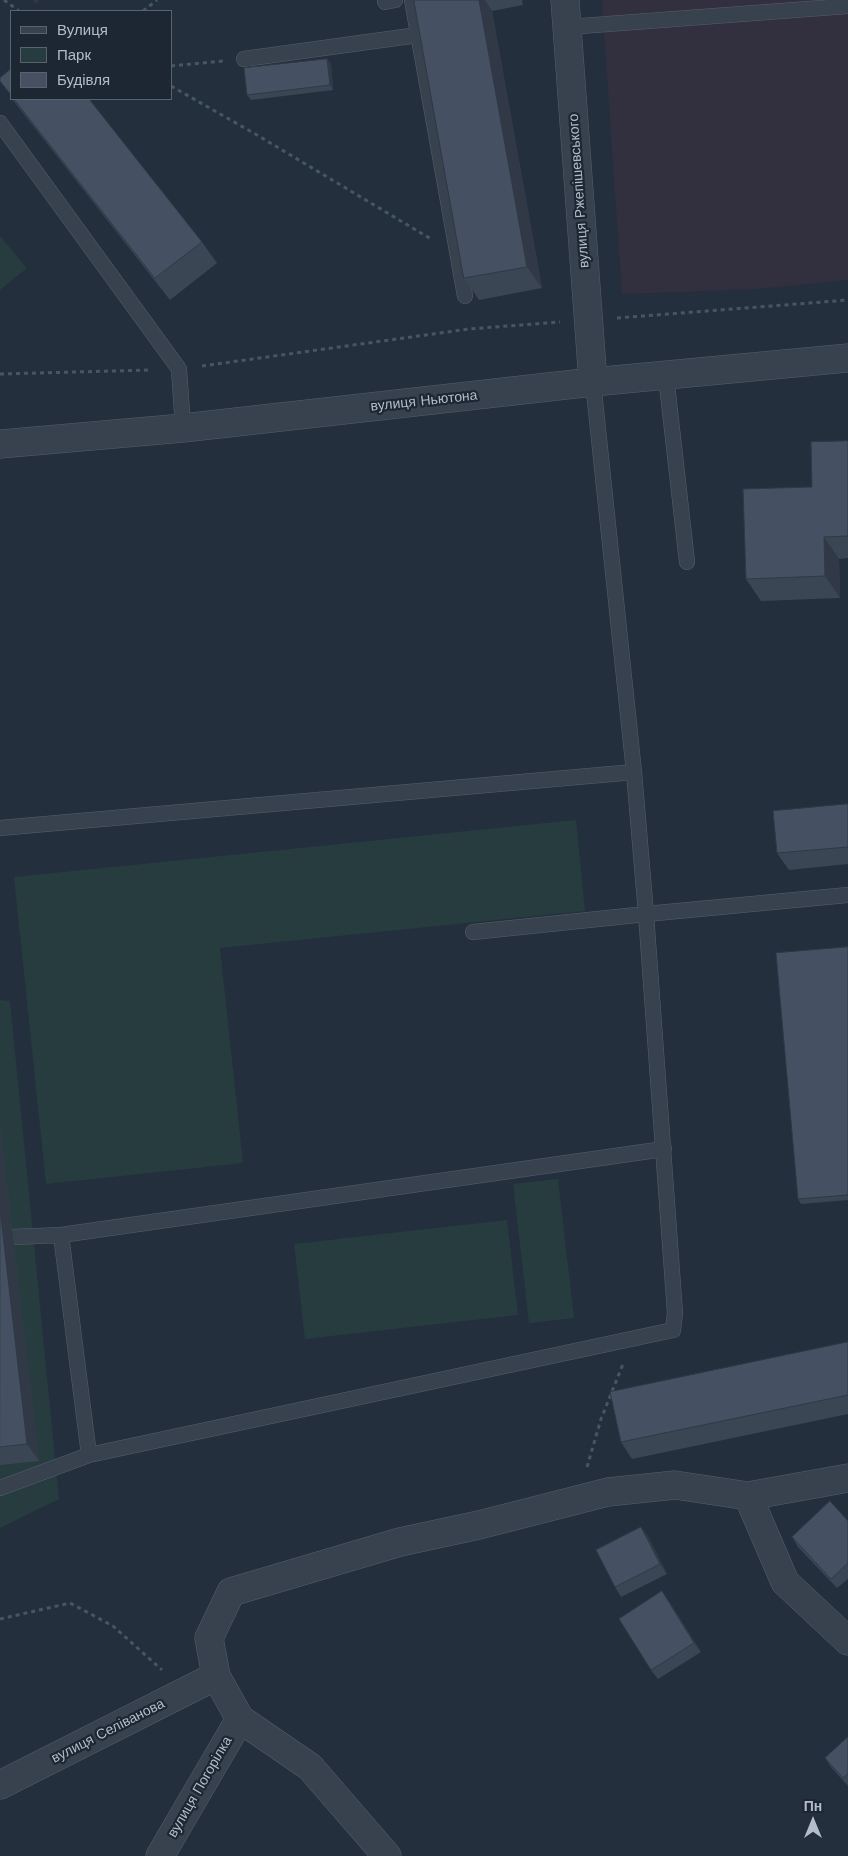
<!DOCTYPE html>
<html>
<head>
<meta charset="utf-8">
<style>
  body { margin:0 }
  #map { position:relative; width:848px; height:1856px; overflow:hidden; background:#242f3e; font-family:"Work Sans",sans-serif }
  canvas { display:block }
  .legend { position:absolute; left:10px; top:10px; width:162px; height:90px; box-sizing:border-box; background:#1d2633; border:1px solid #59626f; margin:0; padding:6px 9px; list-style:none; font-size:15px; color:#b4bcc9 }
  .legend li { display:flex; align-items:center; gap:10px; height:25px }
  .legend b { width:25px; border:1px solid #59626f }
  .north { position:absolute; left:788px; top:1796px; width:50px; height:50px; -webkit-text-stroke:4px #1d2633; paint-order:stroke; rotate:0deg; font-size:14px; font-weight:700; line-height:20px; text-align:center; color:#b4bcc9 }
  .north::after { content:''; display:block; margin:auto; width:18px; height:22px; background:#b4bcc9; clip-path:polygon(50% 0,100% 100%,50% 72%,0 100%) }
</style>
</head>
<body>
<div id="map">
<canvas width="848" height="1856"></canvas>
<ul class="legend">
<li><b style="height:6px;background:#38414e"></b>Вулиця</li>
<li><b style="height:14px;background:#263c3f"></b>Парк</li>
<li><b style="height:14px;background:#455162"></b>Будівля</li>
</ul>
<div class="north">Пн</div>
</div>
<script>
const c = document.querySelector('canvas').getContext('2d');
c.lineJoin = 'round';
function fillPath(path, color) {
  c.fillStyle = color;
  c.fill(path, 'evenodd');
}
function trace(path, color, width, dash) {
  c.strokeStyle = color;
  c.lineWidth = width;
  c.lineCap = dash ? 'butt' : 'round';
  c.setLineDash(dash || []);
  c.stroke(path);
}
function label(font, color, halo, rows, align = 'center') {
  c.font = font + ' "Work Sans",sans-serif';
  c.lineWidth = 4.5;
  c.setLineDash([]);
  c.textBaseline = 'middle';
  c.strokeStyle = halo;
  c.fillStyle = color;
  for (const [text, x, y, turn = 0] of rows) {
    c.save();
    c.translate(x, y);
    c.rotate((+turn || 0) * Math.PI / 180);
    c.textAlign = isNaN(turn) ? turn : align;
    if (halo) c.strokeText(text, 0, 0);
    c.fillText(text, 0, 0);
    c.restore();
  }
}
fillPath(new Path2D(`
  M602,0H848V280L758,289L622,294Z`), '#32303f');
fillPath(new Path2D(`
  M0,236L27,268L0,290Z
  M576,820L585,911L220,948L243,1163L46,1184L14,877Z
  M0,1000L10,1001L59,1499L0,1528Z
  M558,1179L574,1318L529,1323L513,1184Z
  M507,1220L518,1315L305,1339L294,1244Z`), '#263c3f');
const service = new Path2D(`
  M412,0L465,296
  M385,2L395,0
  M568,27L848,6
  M244,59L418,35
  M0,123L179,369L183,428
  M666,376L687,562
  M0,828L634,772
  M473,932L646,914L634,772L593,382
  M61,1235L89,1455
  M13,1237L61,1235L664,1149
  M0,1488L89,1455L673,1330L675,1313L646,914L848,895`);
const minor = new Path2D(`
  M565,0L593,382
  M748,1496L785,1582L848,1641
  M0,1785L216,1676
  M160,1856L240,1719
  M387,1856L310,1767L240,1719L216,1676L209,1638L231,1592L400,1542L479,1525L608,1492L675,1485L748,1496L848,1478`);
const tertiary = new Path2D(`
  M0,444L183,428L593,382L848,358`);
trace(service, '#565f6c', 16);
trace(minor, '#565f6c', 29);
trace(tertiary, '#565f6c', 29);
trace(new Path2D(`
  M4,0L19,11
  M143,11L157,0
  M171,66L223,61
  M171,86L257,135L431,239
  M617,318L848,300
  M202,366L469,329L560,322
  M0,374L150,370
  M587,1467L601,1419L623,1364
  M0,1619L70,1603L113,1626L162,1670`), '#44595c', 3, [4, 4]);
trace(service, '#38414e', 15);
trace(minor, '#38414e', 28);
trace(tertiary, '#38414e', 28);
fillPath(new Path2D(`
  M414,0H522L523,5L492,11L542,288L479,300L464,278Z
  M327,59L331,64L333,90L251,100L247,95Z
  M12,99H89L202,242L217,263L170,300Z
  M848,441V558L839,559L840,598L761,601L746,579L812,487Z
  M848,804V864L789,870L777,853Z
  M848,947V1200L801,1204L798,1199Z
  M0,1125L39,1461L0,1465Z
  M848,1342V1414L632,1459L621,1442Z
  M848,1521V1579L837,1588L798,1547L792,1537Z
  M648,1536L667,1574L621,1597L615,1587Z
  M669,1601L701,1652L658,1679L651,1670Z
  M848,1737V1786L831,1767L825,1758Z`), '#3b4654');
fillPath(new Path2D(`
  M33,0H39L36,4Z
  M479,0H485L492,11L542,288L527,267Z
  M327,59L331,64L333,90L330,85Z
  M824,537L839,559L840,598L825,576Z
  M0,1125L39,1461L27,1444L0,1209Z
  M641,1527L648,1536L667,1574L660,1564Z
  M662,1591L669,1601L701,1652L694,1643Z`), '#303945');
const building = new Path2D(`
  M414,0H479L527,267L464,278Z
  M327,59L330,85L247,95L244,68Z
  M11,69V95L0,81V78Z
  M14,99H89L202,242L155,278Z
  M848,441V536L824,537L825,576L746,579L743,489L812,487L811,442Z
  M848,804V847L777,853L773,811Z
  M848,947V1195L798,1199L776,953Z
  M0,1209L27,1444L0,1447Z
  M848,1342V1395L621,1442L610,1392Z
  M830,1501L848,1521V1563L831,1579L792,1537Z
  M641,1527L660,1564L615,1587L596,1550Z
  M662,1591L694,1643L651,1670L619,1619Z
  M848,1737V1774L843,1778L825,1758Z`);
fillPath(building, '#455162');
trace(building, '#303945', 1);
label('14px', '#b4bcc9', '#1d2633', [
  ["вулиця Ржепішевського",579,191,-94],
  ["вулиця Ньютона",424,401,-6],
  ["вулиця Селіванова",108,1731,-27],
  ["вулиця Погорілка",200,1787,-60]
]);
</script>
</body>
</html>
